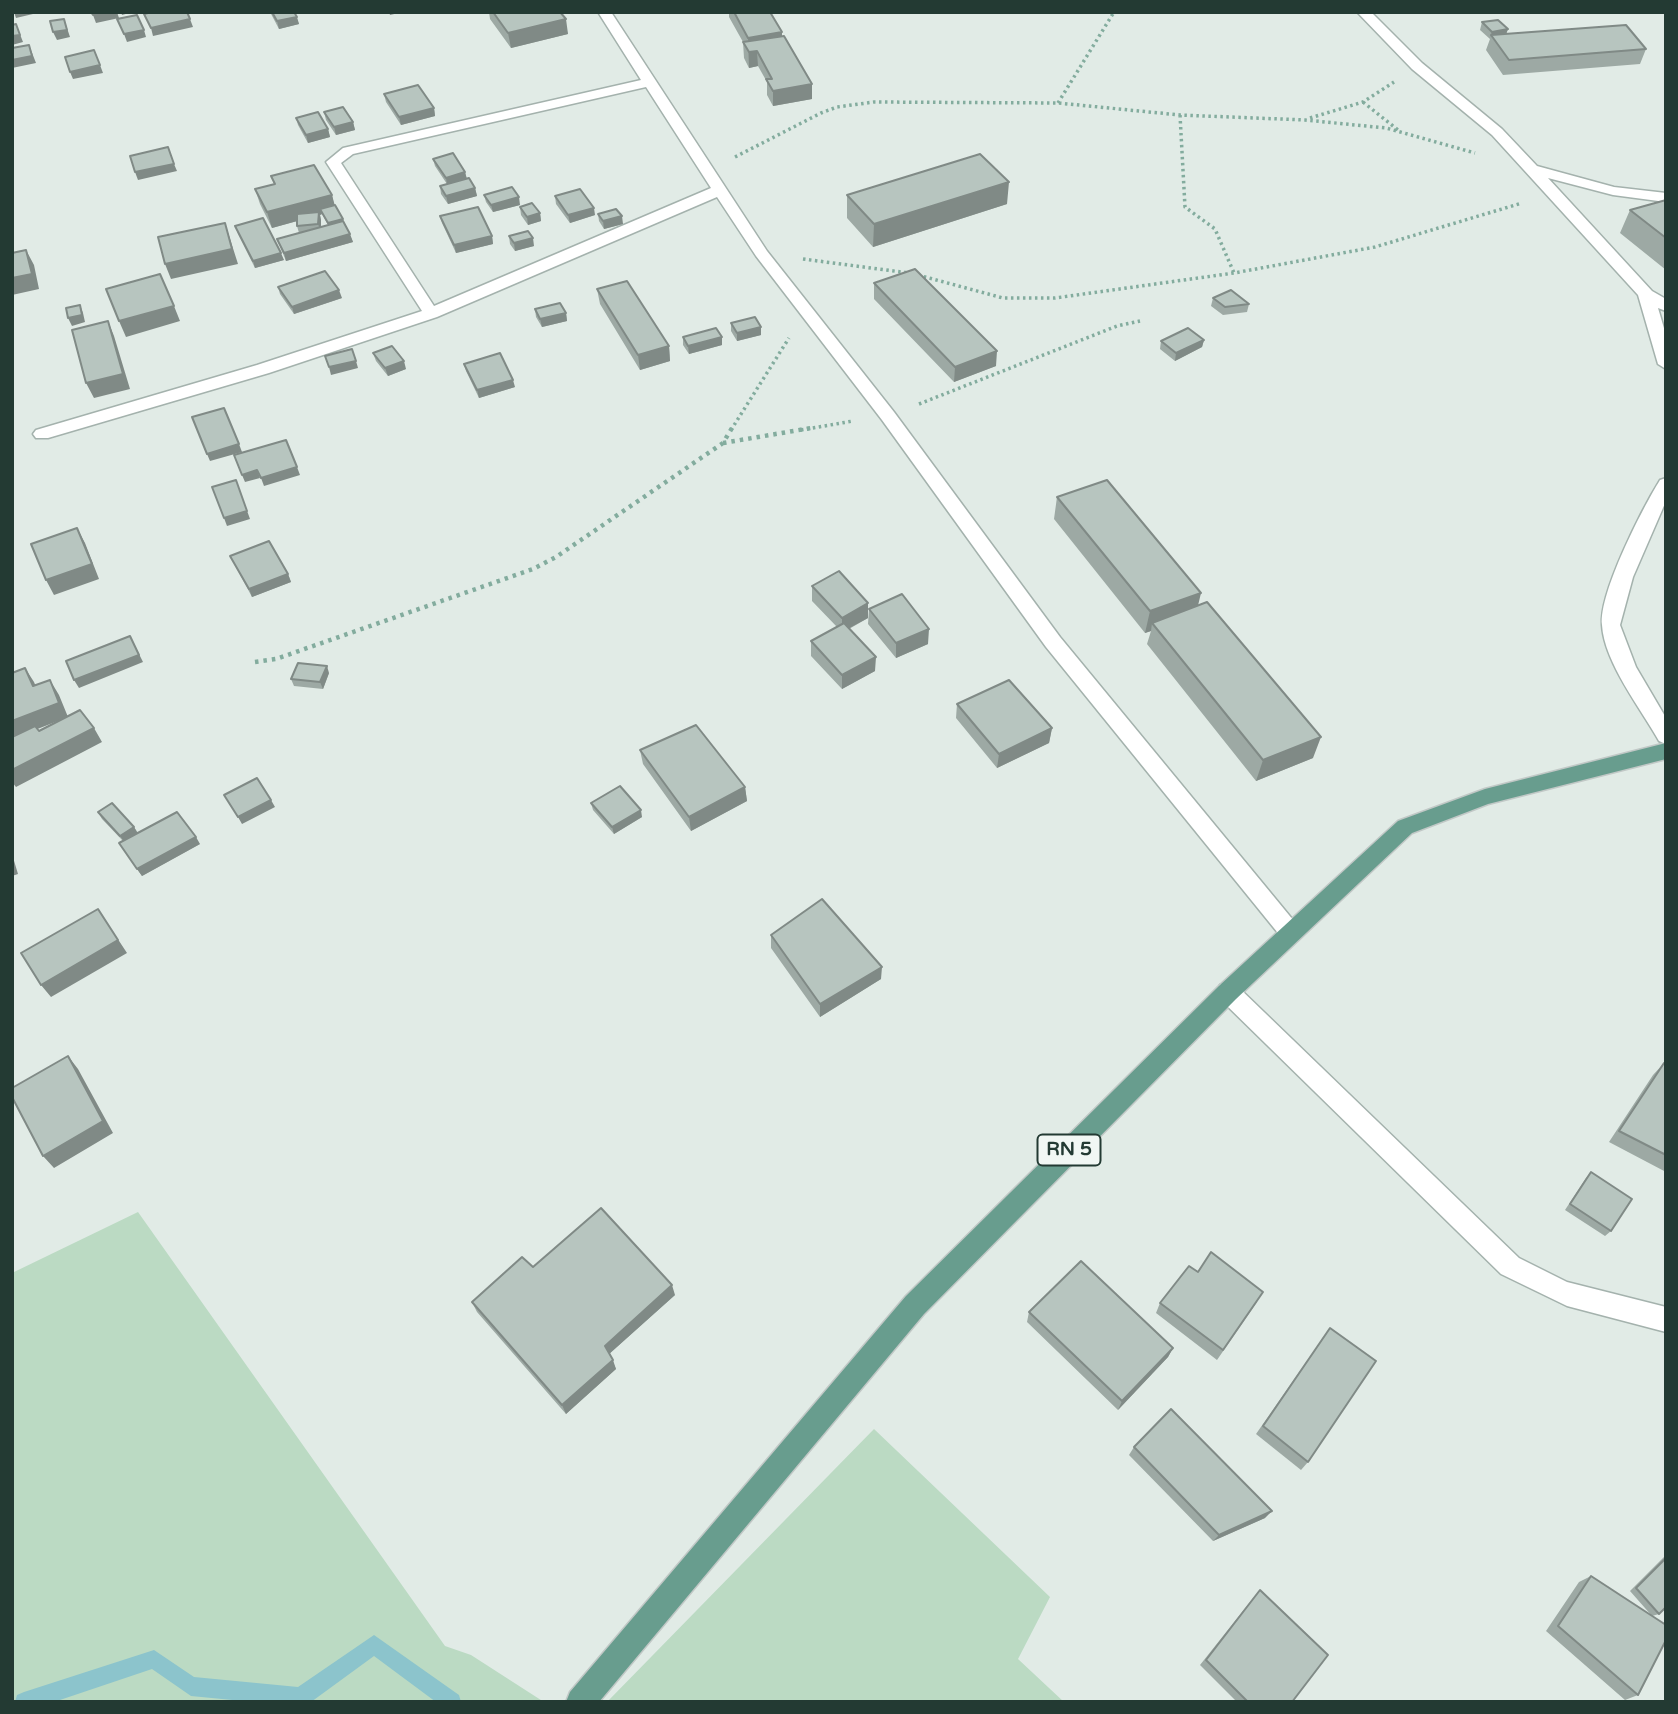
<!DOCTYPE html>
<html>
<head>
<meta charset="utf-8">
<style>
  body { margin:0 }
  #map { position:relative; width:1678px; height:1714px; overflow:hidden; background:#e1ebe6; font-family:"Varela Round",sans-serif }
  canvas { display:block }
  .frame { position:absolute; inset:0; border:14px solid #233a33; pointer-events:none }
</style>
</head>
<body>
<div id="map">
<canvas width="1678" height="1714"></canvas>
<div class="frame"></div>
</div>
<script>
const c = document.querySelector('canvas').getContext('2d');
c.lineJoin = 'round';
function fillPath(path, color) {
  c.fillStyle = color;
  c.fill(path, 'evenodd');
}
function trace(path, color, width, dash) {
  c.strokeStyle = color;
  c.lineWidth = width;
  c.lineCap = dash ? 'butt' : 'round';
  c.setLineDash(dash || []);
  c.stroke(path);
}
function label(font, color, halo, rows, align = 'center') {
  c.font = font + ' "Varela Round",sans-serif';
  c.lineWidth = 6;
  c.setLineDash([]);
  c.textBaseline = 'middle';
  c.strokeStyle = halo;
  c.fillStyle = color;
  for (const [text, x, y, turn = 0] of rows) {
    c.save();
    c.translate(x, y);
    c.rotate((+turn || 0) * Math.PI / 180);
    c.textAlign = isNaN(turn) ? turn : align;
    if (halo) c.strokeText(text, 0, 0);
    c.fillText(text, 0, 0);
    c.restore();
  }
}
fillPath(new Path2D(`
  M138,1212L445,1646L471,1655L544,1702H12V1273Z
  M874,1429L1050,1597L1018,1659L1064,1702H607Z`), '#bbdac3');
fillPath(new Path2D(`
  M374,1635L459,1695L461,1702H436L374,1656L311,1702H253L191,1696L152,1669L54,1702H15L17,1695L24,1692L154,1650L194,1677L298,1687Z`), '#8cc4cc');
const minor = new Path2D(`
  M598,12H611L767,251L894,412L1060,637L1298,926L1301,932L1298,938L1290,941L1282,938L1046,647L882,420L756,256L717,197L437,317L269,373L48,438H36L33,434L36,430L257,365L422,311L326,162L343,148L641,80ZM646,87L711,188L434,306L341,163L353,154Z
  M1357,12H1371L1422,63L1502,129L1537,166L1614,187L1666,193V202L1613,195L1548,178L1652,291L1666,299V311L1658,308L1666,335V369L1658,364L1638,295L1492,135L1412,69Z
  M1666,478V501L1633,577L1620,625L1636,667L1666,718V744L1659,741C1641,709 1604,662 1602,625C1599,593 1642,509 1660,480Z
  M1228,982L1236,985L1519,1258L1567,1282L1666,1307V1332L1567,1306L1501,1274L1220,999L1217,992L1220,985Z`);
const major = new Path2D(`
  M1666,743V759L1488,804L1412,833L1236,999L924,1314L599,1702H566L570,1692L906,1296L1220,985L1398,821L1485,789Z`);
trace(minor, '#a4b2ad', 3);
trace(major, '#c1c8c6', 3);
trace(new Path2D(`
  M1363,102L1398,130
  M1058,103L1114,12
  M1180,115L1185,207L1215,229L1234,273
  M1310,118L1363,102L1394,82
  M735,157L821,113L837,107L874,102L1058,103L1180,115L1305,120L1386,128L1475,153
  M803,259L909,273
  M918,275L1003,298H1055L1234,273L1375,247L1522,203
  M919,404L1117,326L1140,321
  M731,430L789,338
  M801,430L853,421`), '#83ac9e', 3.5, [2.5, 3.5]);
trace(new Path2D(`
  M723,443L811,428
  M255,662L276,659L533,569L556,557L723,443L732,428`), '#83ac9e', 4.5, [3.5, 5]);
fillPath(minor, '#fff');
fillPath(major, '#689d8e');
fillPath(new Path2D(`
  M270,12H294L299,24L279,29Z
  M489,12H560L568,34L511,48L490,19Z
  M729,12H770L782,32V36L812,99L773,106L767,95V82L758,66L749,68L744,58L743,42L729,17Z
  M1482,22L1508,29L1506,34L1646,49L1640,64L1503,75L1486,50L1490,39L1480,30Z
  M384,94L434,108L435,116L401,125L386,102Z
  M324,112L353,122L355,130L336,135L326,120Z
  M296,118L328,129L330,137L308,143L298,125Z
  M433,159L465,172L467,179L475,188L477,196L448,204L441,194L440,186L447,184L435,166Z
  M271,176L332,195L334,205L343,219L353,242L286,261L277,239L299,233L297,226V221L272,228L260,204L255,189L274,184ZM322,214L328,225L321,227V220L320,215Z
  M484,195L520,205L493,212L486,202Z
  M847,195L1007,204L873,247L847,218Z
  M555,196L595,215L570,223L556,204Z
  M1666,200V270L1620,233L1630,210Z
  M520,207L540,213L541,221L528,225L521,215Z
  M598,214L623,224L604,229L599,221Z
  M440,216L492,236L493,244L456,253L442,223Z
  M235,226L284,260L255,268L238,234Z
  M509,236L534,246L515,251L510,244Z
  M874,283L996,366L954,382L874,299Z
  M278,287L342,298L294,314L280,294Z
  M597,289L669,346L670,361L640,370L600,304Z
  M1213,298L1249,304L1247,312L1223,315L1211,306Z
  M535,309L566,313L567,321L542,327L536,317Z
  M731,323L761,335L737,341L731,331Z
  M683,337H722V345L689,354L683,345Z
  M1204,340L1202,347L1175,361L1160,349L1161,341Z
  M373,353L406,369L388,376L376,361Z
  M464,364L515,387L479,398L466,371Z
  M1057,497L1198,606L1313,758L1256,781L1147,644L1151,631L1145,633L1054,519Z
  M230,556L288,574L291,582L252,597Z
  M812,586L868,618L849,629L875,671L842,689L811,656V641L837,627L812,601Z
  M869,609L928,644L896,658L868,624Z
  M329,673L323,689L294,686L291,679Z
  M957,704L1052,728L1049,743L997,768L956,718Z
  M640,750L745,787L747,801L691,831L643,764Z
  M591,803L642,817L614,834L593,810Z
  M98,812L134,827L138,833L200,844L142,876L119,843L123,841L102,819Z
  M771,935L881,979L820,1017L771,948Z
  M1664,1063L1666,1065V1172L1609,1142L1653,1075Z
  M1591,1172L1611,1231L1605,1236L1565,1210L1586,1178Z
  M533,1267L675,1295L609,1354L616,1369L566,1414L477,1312L472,1302Z
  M1198,1272L1257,1302L1217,1360L1156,1313L1160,1303Z
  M1029,1312L1173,1348L1168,1357L1118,1410L1027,1322Z
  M1330,1328L1308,1462L1301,1470L1256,1434Z
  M1134,1447L1265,1518L1213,1541L1129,1455Z
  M1666,1555V1607L1659,1614L1652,1616L1638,1695L1625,1700L1546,1631L1579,1582L1591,1576L1652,1616L1630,1591Z
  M1260,1590L1292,1702H1237L1200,1665L1254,1597Z`), '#9da9a4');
fillPath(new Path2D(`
  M14,12H33V14L16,18Z
  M108,12H117L119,18L96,23L93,15Z
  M121,12H133L122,15Z
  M389,12H403L390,15Z
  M297,17L299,24L279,29L277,21Z
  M64,19L70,37L57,40L53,32Z
  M190,19L193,27L153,36L151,28Z
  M566,19L568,34L511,48L508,33Z
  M16,24L23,42L12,45V36Z
  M1508,29L1505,37L1491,35L1489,39L1492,32Z
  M144,30L146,37L127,42L124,34Z
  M782,32V47L757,52L758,66L749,68L748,38Z
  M29,45L36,63L12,68V60Z
  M100,65L103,73L73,79L70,72Z
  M812,84V99L773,106V91Z
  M434,108L435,116L401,125L399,117Z
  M353,122L355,130L336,135L334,127Z
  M328,129L330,137L308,143L306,135Z
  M174,164L177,171L138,180L135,172Z
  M465,172L467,180L447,185L446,178Z
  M1009,182L1007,204L873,247L874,224Z
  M475,188L477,196L448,204L446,196Z
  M332,195L336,210L320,209L322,214L320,215L321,220V232L318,224L319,215L272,228L267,212Z
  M519,197L520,205L493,212L491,205Z
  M594,208L595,215L570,223L568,215Z
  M540,213L541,221L528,225L527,217Z
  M622,216L623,224L604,229L603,221Z
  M225,223L238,264L171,279L165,264Z
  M350,234L353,242L286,261L284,253Z
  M492,236L493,244L456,253L454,245Z
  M533,238L534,246L515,251L514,243Z
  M26,250L34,265L39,289L12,295V278Z
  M281,253L284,260L255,268L253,261Z
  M339,290L342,298L294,314L292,307Z
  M80,305L83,313L85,322L72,326L68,318Z
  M174,306L180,321L126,337L119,321Z
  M566,313L567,321L542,327L540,319Z
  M108,321L114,336L130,389L94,398L86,383Z
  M761,327V335L737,341V333Z
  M722,337V345L689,354L688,346Z
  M1204,340L1202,347L1175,361L1176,353Z
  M669,346L670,361L640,370L638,355Z
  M997,351L996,366L954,382L955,367Z
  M356,361L358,368L331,375L329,367Z
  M404,361L406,369L388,376L385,368Z
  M513,380L515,387L479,398L477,390Z
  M239,444L242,452L210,461L207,454Z
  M297,467L300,475L264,486L261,478Z
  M257,470L260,478L245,482L242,475Z
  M236,480L250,519L227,526L224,518Z
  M77,528L85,543L99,579L54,595L46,580Z
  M288,574L291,582L252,597L249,589Z
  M1201,593L1196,614L1152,623L1151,631L1145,633L1150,611Z
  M868,603V618L842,632V618Z
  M929,629L928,644L896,658V643Z
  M130,636L143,662L79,688L74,680Z
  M876,657L875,671L842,689V675Z
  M327,666L329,673L323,689L320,682Z
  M25,668L34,682L42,701L33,686Z
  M50,680L59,695L68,717L12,739V721Z
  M94,728L102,742L16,787L12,782V770Z
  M1052,728L1049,743L997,768L999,754Z
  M1321,737L1313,758L1256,781L1263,760Z
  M745,787L747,801L691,831L689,817Z
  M271,800L275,807L242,824L238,817Z
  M641,810L642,817L614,834L612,827Z
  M134,827L138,834L125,843L120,836Z
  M196,837L200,844L142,876L137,869Z
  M12,854L18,874L12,876Z
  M98,909L127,953L51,997L41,985Z
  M882,967L881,979L820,1017V1004Z
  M68,1056L78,1069L113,1133L54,1168L43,1156Z
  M672,1285L675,1295L608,1355L605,1346Z
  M1173,1348L1168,1357L1118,1410L1122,1401Z
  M613,1360L616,1369L566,1414L562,1405Z
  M1272,1511L1265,1518L1213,1541L1219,1535Z`), '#808a86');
const building = new Path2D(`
  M91,12H108L93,15Z
  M152,12H187L190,19L151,28L144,14Z
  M272,12H294L297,17L277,21Z
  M493,12H560L566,19L508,33Z
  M734,12H770L782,32L748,38Z
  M137,15L144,30L124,34L117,19Z
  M64,19L67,30L53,32L50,21Z
  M1498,20L1508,29L1492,32L1482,22Z
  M16,24L20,35L12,36V25Z
  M1626,25L1646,49L1509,60L1491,35Z
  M784,36L812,84L773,91L766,79H772L757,51L749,52L743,42Z
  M29,45L32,56L12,60V48Z
  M94,50L100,65L70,72L65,57Z
  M418,85L434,108L399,117L384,94Z
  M343,107L353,122L334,127L324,112Z
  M318,112L328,129L306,135L296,118Z
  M168,147L174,164L135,172L130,156Z
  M453,153L465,172L446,178L433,159Z
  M980,154L1009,182L874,224L847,195Z
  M314,165L332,195L267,212L255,189L275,184L271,176Z
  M469,178L475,188L446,196L440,186Z
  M512,187L519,197L491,205L484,195Z
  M580,189L594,208L568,215L555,196Z
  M1666,200V238L1630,210Z
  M532,203L540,213L527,217L520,207Z
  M335,205L343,219L328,223L320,209Z
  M478,207L492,236L454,245L440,216Z
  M616,209L622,216L603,221L598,214Z
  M319,212L318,224L297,226V214Z
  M263,218L281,253L253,261L235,226Z
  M343,221L350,234L284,253L277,239Z
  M225,223L232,249L165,264L158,237Z
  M528,231L533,238L514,243L509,236Z
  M26,250L32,274L12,278V253Z
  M915,269L997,351L955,367L874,283Z
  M325,271L339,290L292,307L278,287Z
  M160,274L174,306L119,321L106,289Z
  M627,281L669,346L638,355L597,289Z
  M1231,290L1249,304L1225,307L1213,298Z
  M560,303L566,313L540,319L535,309Z
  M80,305L82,315L68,318L66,308Z
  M755,317L761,327L737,333L731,323Z
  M108,321L123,374L86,383L72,330Z
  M716,328L722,337L688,346L683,337Z
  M1188,328L1204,340L1176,353L1161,341Z
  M392,346L404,361L385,368L373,353Z
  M352,349L356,361L329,367L325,356Z
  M500,353L513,380L477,390L464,364Z
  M224,408L239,444L207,454L192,417Z
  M286,440L297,467L261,478L257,470L242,475L234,455Z
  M236,480L247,511L224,518L212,487Z
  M1107,480L1201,593L1150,611L1057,497Z
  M77,528L92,564L46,580L31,544Z
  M269,541L288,574L249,589L230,556Z
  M839,571L868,603L842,618L812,586Z
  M902,594L929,629L896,643L869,609Z
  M1207,602L1321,737L1263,760L1152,623Z
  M844,623L876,657L842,675L811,641Z
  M130,636L139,655L74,680L66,661Z
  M298,663L327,666L320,682L291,679Z
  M25,668L33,686L50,680L59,703L12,721V673Z
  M1009,680L1052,728L999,754L957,704Z
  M80,710L94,728L12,770V737L35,726L39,731Z
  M696,725L745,787L689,817L640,750Z
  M257,778L271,800L238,817L224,795Z
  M620,786L641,810L612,827L591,803Z
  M112,803L134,827L120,836L98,812Z
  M177,812L196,837L137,869L119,843Z
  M822,899L882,967L820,1004L771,935Z
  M98,909L118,940L41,985L21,953Z
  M68,1056L103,1121L43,1156L12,1097V1088Z
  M1664,1063L1666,1065V1155L1619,1131Z
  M1591,1172L1632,1199L1611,1231L1570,1204Z
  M601,1208L672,1285L605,1346L613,1360L562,1405L472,1302L522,1257L533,1267Z
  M1211,1252L1263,1292L1223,1350L1160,1303L1189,1266L1198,1272Z
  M1081,1261L1173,1348L1122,1401L1029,1312Z
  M1330,1328L1376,1361L1308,1462L1263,1426Z
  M1171,1409L1272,1511L1219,1535L1134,1447Z
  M1666,1558V1607L1659,1614L1636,1588Z
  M1591,1576L1666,1625V1640L1638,1695L1558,1626Z
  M1260,1590L1328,1655L1292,1702H1248L1206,1660Z`);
fillPath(building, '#b7c5bf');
trace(building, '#808a86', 2);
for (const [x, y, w] of [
  [1069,1150,63]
]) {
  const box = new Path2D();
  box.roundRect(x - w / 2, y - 15.5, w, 31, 5);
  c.fillStyle = '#f1f7f4';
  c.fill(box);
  trace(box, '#233a33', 2);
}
label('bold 19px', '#233a33', null, [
  ["RN 5",1069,1150]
]);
</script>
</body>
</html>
